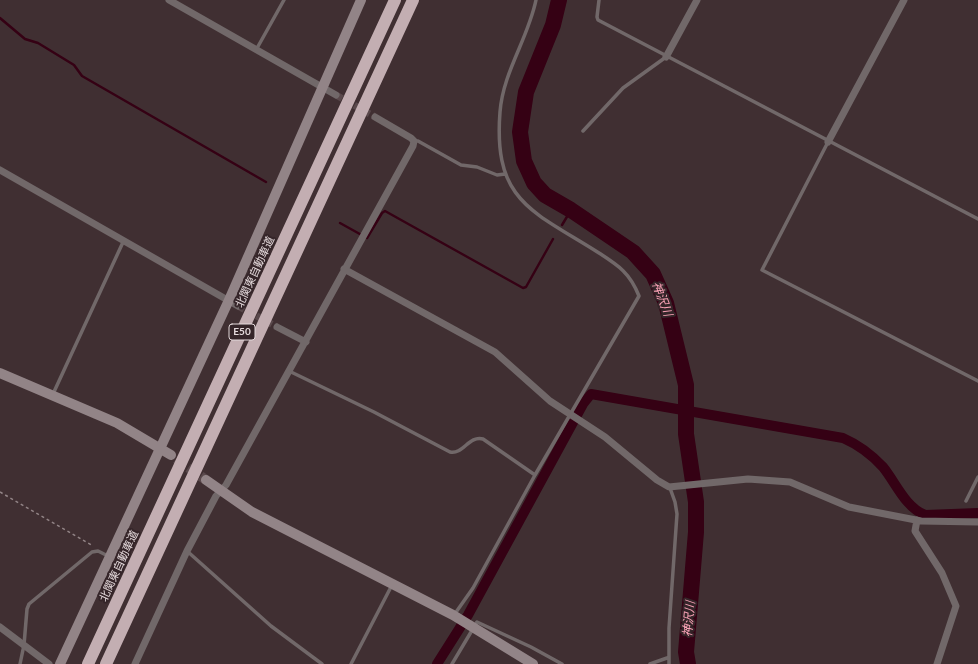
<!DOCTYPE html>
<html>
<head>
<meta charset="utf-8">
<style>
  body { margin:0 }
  canvas { display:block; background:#402f32 }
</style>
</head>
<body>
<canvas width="978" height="664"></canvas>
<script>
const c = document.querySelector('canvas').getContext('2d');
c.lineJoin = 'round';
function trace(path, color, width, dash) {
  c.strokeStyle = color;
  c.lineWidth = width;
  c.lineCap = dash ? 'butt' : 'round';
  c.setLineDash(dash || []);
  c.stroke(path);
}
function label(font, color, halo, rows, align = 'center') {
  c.font = font + ' Lato,"Noto Sans JP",sans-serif';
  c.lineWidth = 4;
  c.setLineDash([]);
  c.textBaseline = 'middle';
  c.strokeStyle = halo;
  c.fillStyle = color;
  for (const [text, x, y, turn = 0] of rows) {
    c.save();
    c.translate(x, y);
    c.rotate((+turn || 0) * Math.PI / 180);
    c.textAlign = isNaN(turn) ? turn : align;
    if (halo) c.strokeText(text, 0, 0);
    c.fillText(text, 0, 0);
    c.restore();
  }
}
trace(new Path2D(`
  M0,18L25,39L38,43L74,65L82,76L266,182
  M340,223L367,238L382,213L385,211L523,288L526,287L553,239
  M562,225L571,210`), '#350114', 2.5);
trace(new Path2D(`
  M437,664L468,615L583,404L591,394L843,438C859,445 871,454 883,467C896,483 905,507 925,515L978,513`), '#350114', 10);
trace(new Path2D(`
  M559,0L553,25L526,92L520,132L524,161L534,183L545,195L571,210L633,252L653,274L666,303L686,385V434L696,502V532L686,652L688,664`), '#350114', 16);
trace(new Path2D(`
  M336,95L375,117
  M238,306L277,327`), '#59484b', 7, [7, 3.5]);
trace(new Path2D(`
  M176,459L206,480`), '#59484b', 10, [10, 5]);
trace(new Path2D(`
  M0,492L93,546`), '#928486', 1.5, [3, 3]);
trace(new Path2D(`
  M599,0L597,17L598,20L978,219
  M256,50L284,0
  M583,131L623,88L666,57
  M414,141H418L461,165L477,167L497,175L505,174
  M828,142L762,270L978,381
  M289,371L374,412L450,452C463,455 469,435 483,439L535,475
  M53,394L124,240
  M966,501L978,477
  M187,551L271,626L322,664
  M454,615L473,588L535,475L639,296C630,273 619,266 599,253C533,211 493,202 500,112C503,72 528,39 536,0
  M20,664L24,645L27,609L29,604L92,552L98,551L108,556
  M351,664L392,585
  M452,664L477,622L531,647L562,664
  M650,664L667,658
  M669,664V628L677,514L675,502L670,488`), '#716869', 3.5);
trace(new Path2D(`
  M169,0L336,95
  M666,57L697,0
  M828,142L904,0
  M0,170L238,306
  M344,269L495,352L550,401L605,437L657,480L669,487L748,479L790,482L849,507L921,521L978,522
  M277,327L306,342
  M917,520L915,531L942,573L956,606L937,664
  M0,627L49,664
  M135,664L187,551L216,496L226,485L413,146L414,141L411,138L375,117`), '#716869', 7);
trace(new Path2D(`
  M0,373L117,423L171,455
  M206,480L252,512L453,615L533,664
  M60,664L229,300L361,0`), '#928487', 10);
trace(new Path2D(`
  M88,664L395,0
  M106,664L413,0`), '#c3aeb2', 12);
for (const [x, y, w] of [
  [242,332,26]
]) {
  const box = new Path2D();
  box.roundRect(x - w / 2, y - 8, w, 16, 3);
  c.fillStyle = '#352529';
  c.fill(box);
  trace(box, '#e4d9db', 1);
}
label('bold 10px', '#e4d9db', null, [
  ["E50",242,332]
]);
label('11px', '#e4d9db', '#352529', [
  ["北関東自動車道",255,272,-65],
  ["北関東自動車道",119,566,-65]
]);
label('italic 12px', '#faa2b6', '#352529', [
  ["神沢川",662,299,69],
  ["神沢川",689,619,-85]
]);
</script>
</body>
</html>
